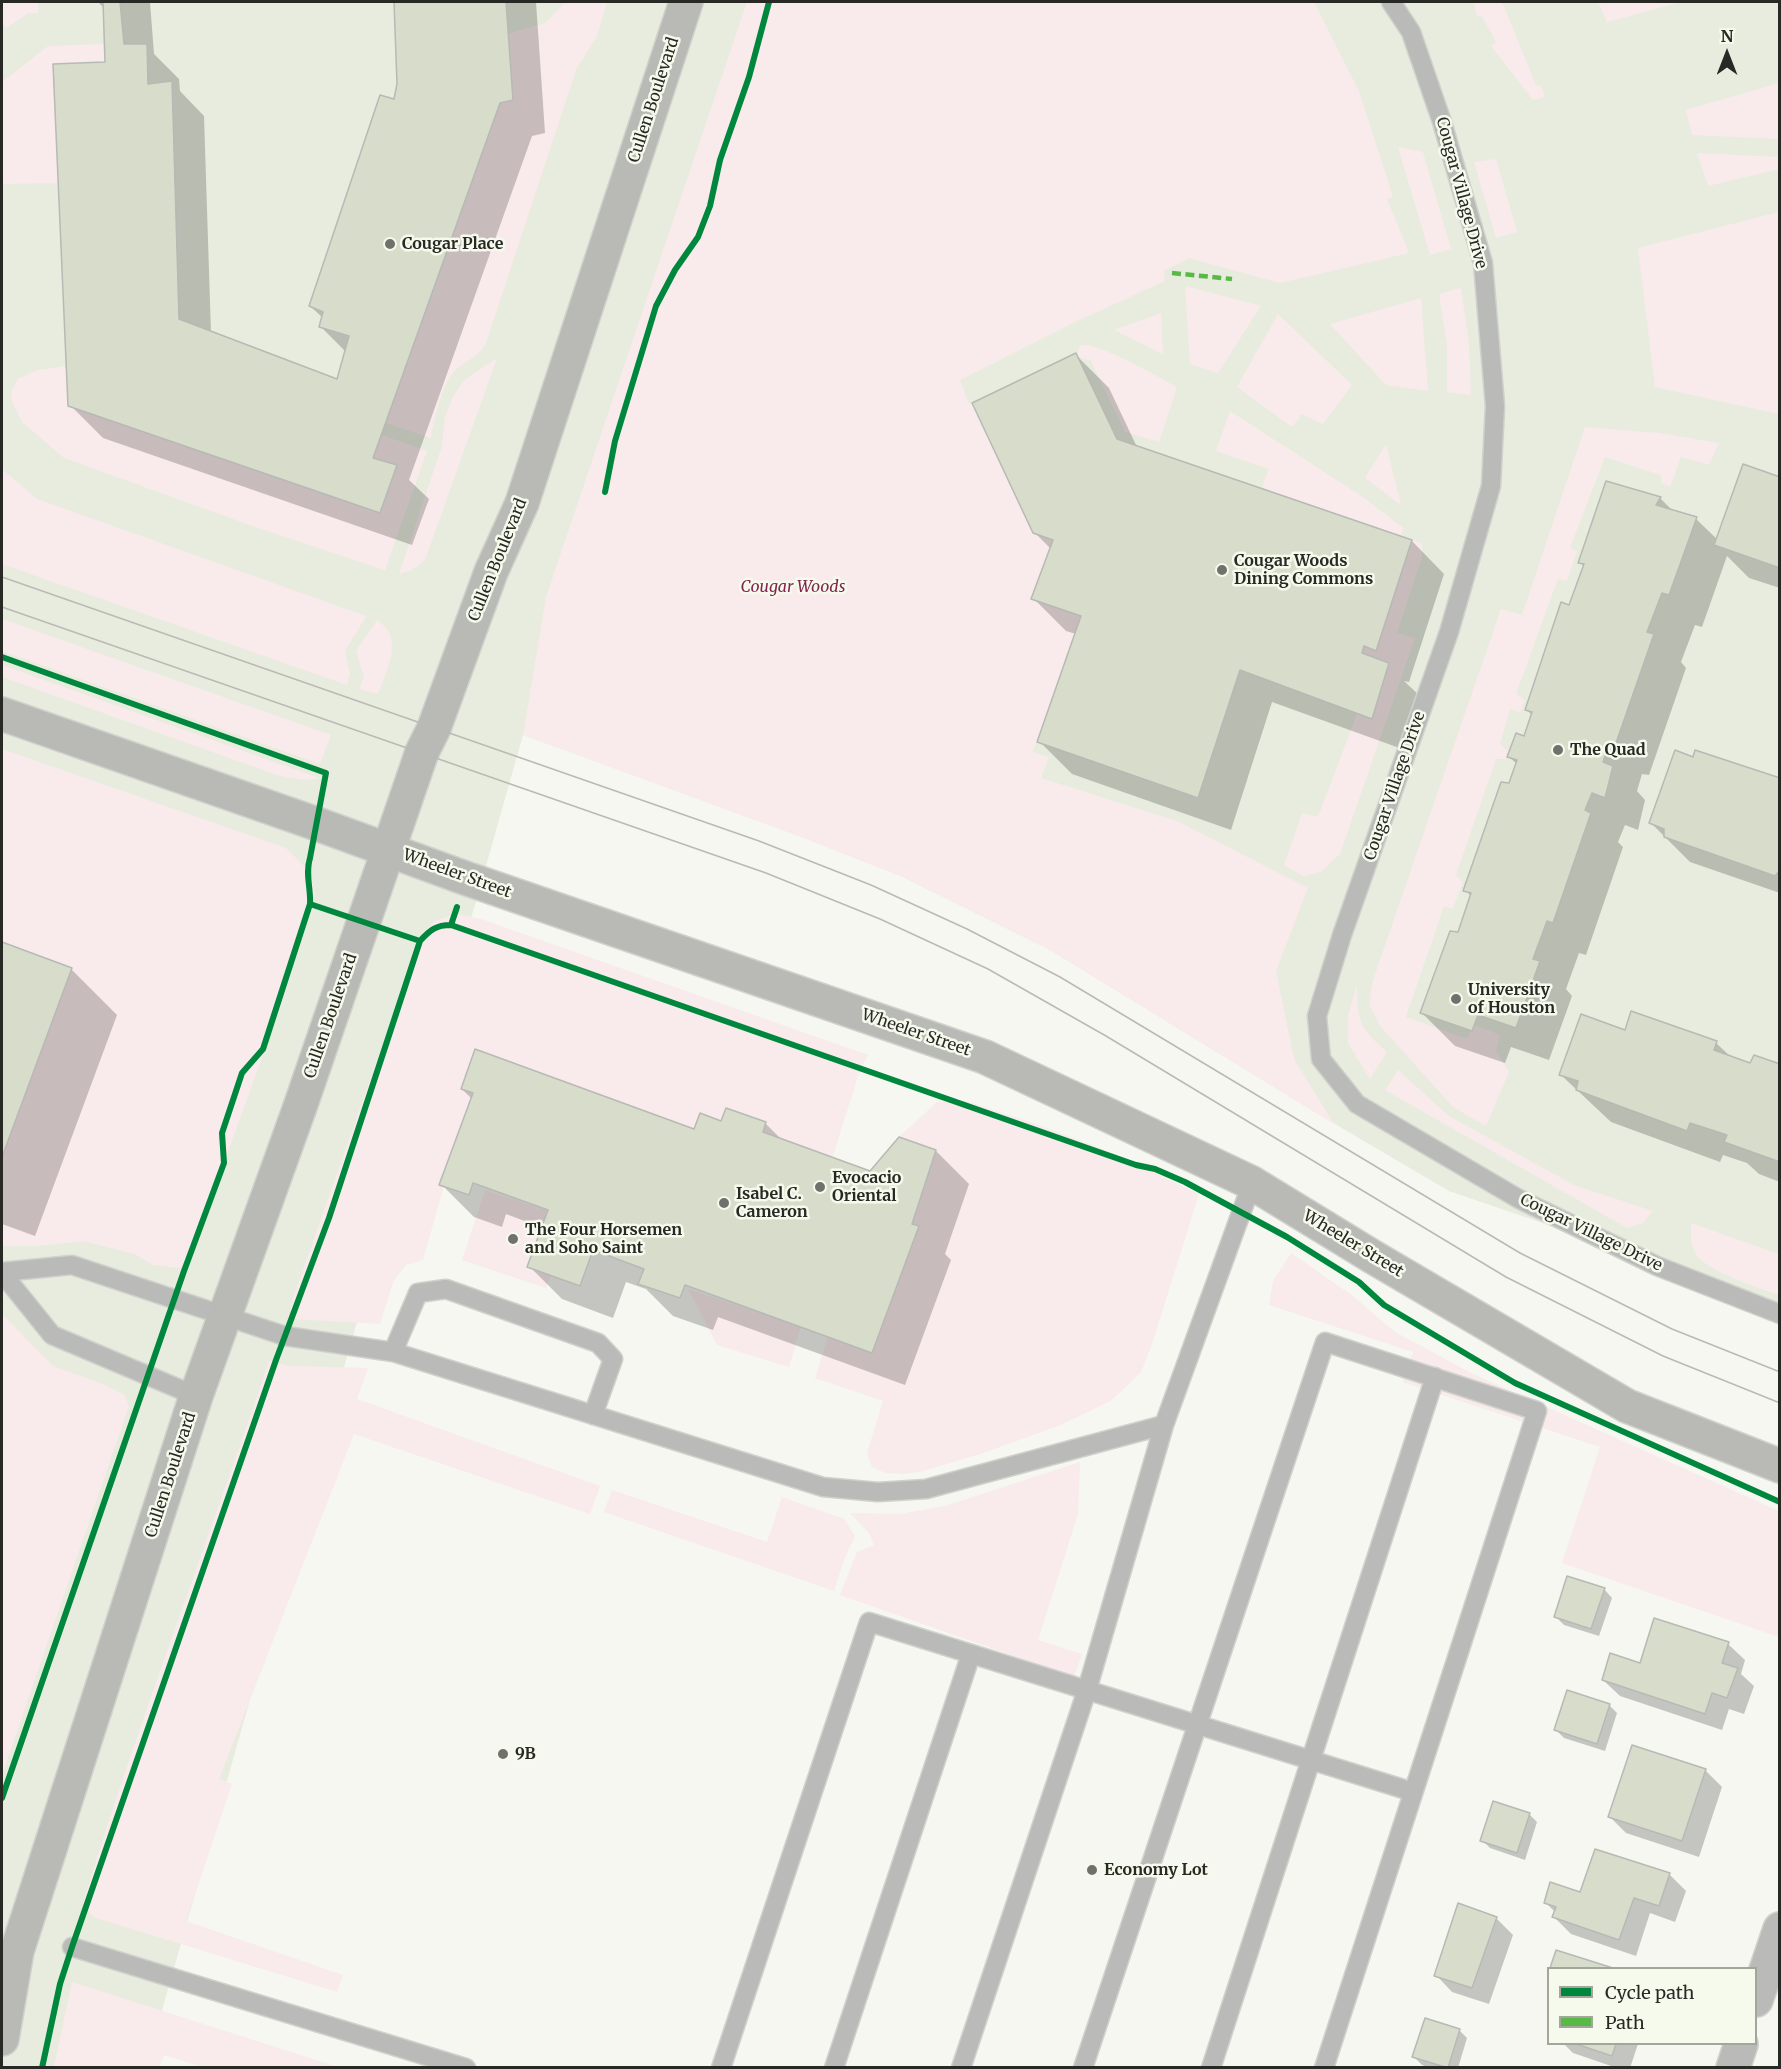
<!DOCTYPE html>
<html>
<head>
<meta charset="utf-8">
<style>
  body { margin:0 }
  #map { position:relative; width:1781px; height:2069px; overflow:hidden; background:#f5f7f0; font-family:Merriweather,serif }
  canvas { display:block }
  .frame { position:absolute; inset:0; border:3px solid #282924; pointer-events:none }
  .legend { position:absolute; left:1547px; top:1967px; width:210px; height:78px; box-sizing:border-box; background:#f6faed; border:2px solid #a4a69d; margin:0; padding:8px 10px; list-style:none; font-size:18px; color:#282924 }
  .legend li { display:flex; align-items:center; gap:12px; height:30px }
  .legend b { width:30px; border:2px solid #a4a69d }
  .north { position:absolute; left:1697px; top:24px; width:60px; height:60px; -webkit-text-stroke:4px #f6faed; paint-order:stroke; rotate:0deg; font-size:16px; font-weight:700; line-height:24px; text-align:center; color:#282924 }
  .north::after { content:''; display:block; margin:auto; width:21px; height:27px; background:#282924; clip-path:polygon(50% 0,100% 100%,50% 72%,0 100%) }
</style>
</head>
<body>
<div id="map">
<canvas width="1781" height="2069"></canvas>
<div class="frame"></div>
<ul class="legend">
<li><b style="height:8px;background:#00873e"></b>Cycle path</li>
<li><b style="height:8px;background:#58b947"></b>Path</li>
</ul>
<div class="north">N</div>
</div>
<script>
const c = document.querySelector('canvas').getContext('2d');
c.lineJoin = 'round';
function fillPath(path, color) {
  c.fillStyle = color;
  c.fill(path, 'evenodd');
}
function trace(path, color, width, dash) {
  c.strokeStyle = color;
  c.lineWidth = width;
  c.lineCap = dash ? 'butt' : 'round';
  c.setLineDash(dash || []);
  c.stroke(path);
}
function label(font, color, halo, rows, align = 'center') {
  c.font = font + ' Merriweather,serif';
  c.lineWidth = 5;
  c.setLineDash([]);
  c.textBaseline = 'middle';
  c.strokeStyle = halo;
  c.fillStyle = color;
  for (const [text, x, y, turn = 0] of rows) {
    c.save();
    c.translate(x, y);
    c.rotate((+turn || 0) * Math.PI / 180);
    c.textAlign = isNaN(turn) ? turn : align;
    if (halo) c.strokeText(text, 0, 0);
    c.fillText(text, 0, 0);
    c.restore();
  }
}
fillPath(new Path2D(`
  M2,2H1779V1304L1449,1191L1318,1114L1050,950L903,877L799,836L523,735L146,2067L2,2068Z`), '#e8ecde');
fillPath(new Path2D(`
  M2,2H38V13H28L7,28L2,23Z
  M566,2H607L597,36L576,70L486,343C477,358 470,358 458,368C442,381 434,418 431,438L386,423L500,103L513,100L508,34L545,23Z
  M747,2H1314L1359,91L1393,197L1387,199L1409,253L1280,283L1189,258L1164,271L1165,281L1077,321L960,380L969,404L972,403L1033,533L1053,540L1081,616L1037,742L1032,752L1049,757L1041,778L1177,821L1308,888L1276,971L1294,1059L1334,1124L1050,950L903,877L799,836L523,735L546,597Z
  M1474,2H1502L1536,85L1541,86L1545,97L1533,100L1491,46L1496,42L1482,16L1477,17Z
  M1598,2H1682L1607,22Z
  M105,44V62L53,64L59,183L2,184V82L48,46Z
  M1779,83V139L1692,135L1686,110Z
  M1398,147L1423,152L1451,249L1430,255Z
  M1697,153L1779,157V169L1708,186Z
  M1496,159L1517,232L1496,238L1474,162Z
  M1779,212V414L1655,387L1638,248Z
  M1185,286L1261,306L1218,373L1190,364Z
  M1461,288L1469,344L1471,395L1447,392V345L1439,294Z
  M1421,298L1428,391L1386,385L1330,324Z
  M1161,313L1163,354L1114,330Z
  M1278,314L1352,385L1323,424L1302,414L1292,427L1237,387Z
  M1080,345C1101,343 1156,376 1177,387L1159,442L1125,432L1090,359L1086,360L1077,356Z
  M497,358L425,560L410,571L399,574L442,446L445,417L453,397L464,380Z
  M67,366L69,406L379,513L373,458L382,435L427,451L385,570L247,524L64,458L23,423L12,401L11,391L18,379L37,370Z
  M1230,411L1363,497L1403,528L1401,536L1262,488L1269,469L1216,451Z
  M1585,427L1660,433L1719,443L1709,465L1681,457L1670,487L1661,483V475L1605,457L1570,548L1577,551L1567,581L1558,579L1516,694L1525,700L1520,712L1510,709L1500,744L1508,751L1505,759H1496L1456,875L1463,882L1453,909L1444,906L1406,1017L1467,1039L1474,1025L1500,1035L1496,1051L1509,1072L1486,1126L1453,1107L1381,1027L1369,1004L1373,980L1501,609L1522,615Z
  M1386,444L1401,505L1365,478Z
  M2,469L37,499L366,616L345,651L350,673L347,685L2,564Z
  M1412,540L1422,543V557L1397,633L1415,638L1340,854L1321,872L1303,876L1284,865L1302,813L1318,817L1357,714L1372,719L1388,663L1362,653L1364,646L1376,650Z
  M2,619L331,735L320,764L2,651Z
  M377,620C405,638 387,669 378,694L359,689L364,677L356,651Z
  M2,665L319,778L306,780L280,776L2,677Z
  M2,749L286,848L309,871L315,893L285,994L192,1251L180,1268L153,1265L135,1254L83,1241L37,1246H2Z
  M456,914L481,919L868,1055L859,1073L832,1159L701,1115L692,1131L477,1093L447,1175L423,1260L406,1265L393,1282L380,1324L293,1319L290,1307L420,938L434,921Z
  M1357,985C1357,1022 1359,1027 1387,1052L1370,1079L1348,1043V1016Z
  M1398,1070L1449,1116L1574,1185L1653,1211L1643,1223L1627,1228L1385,1090Z
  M966,1101L1036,1124L1110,1152L1199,1194L1152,1344L1141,1372L1112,1400L1061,1425L983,1453L923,1471L905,1474L886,1473L872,1467L867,1453L883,1401L815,1378L829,1333L869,1346L936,1150L899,1137L937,1102Z
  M485,1190L548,1211L546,1218L570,1226L546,1288L462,1260Z
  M1691,1223L1779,1254V1295C1759,1288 1710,1272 1697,1256C1690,1246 1691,1234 1691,1223Z
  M1291,1253L1353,1296L1395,1332L1473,1374L1779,1511V1637L1562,1563L1600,1447L1403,1382L1413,1352L1269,1305L1273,1281Z
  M688,1289L801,1326L789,1367L717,1345Z
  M2,1314L53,1366L105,1385L125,1395L129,1406L2,1775Z
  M269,1361L289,1366L368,1368L357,1399L600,1486L590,1514L354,1434L219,1779L232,1784L186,1921L343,1975L337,1992L93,1917L83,1903C139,1720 208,1542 269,1361Z
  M1080,1462L1078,1514L1038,1640L1082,1654L1074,1677L840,1595L857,1552L874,1545L869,1533L850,1513L900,1514L945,1506Z
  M612,1490L767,1542L782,1497L844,1519L855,1536L844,1560L834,1591L604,1512Z
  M72,1982L338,2067H202L164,2055L159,2067H54Z`), '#f9eaec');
fillPath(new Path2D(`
  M98,2H150L154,54L179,79L180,91L204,116L211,333L338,381L346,352L321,327L323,318L310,306L395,101L398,84L395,2H536L545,133L532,136L409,480L429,499L412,545L103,438L70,405L107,63L103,7Z
  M1076,355L1109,388L1137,447L1412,541L1444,574L1409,682L1404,681L1421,697L1405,750L1272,702L1231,830L1072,774L1039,741L1076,634L1066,631L1033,598L1051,549L1035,533Z
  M1780,478V588L1749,578L1727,556L1702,627L1695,625L1681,662L1686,668L1649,775L1642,774L1637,791L1645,800L1638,830L1625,825L1618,842L1623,847L1586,955L1579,953L1566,989L1572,996L1549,1060L1511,1047L1505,1063L1455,1046L1422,1013L1459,934L1471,896L1465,890L1510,785L1517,764L1509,757L1525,737L1532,715L1526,709L1570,607L1584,567L1580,562L1660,498L1673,511L1696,519L1718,540Z
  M1694,759L1780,779V893L1690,862L1651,823Z
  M2,943L71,969L117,1015L35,1236L2,1224Z
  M1626,1031L1716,1043L1731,1057L1751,1064L1780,1065V1182L1759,1174L1747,1163L1723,1155L1720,1162L1611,1122L1561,1075Z
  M462,1089L695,1131L722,1123H765L783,1141L870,1172L936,1151L969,1184L945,1254L951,1260L905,1385L718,1317L713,1330L673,1316L646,1289L626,1282L613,1318L562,1299L529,1266L543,1228L506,1214L502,1227L474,1217L441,1184L472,1099Z
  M1604,1589L1612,1598L1599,1636L1564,1625L1556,1617Z
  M1728,1644L1745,1660L1741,1674L1754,1686L1744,1714L1729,1709L1722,1730L1620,1696L1603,1680L1641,1664Z
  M1609,1705L1617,1713L1605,1751L1564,1738L1556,1730Z
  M1705,1770L1722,1787L1699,1857L1626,1833L1610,1817Z
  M1529,1814L1537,1822L1525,1860L1490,1848L1482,1840Z
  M1669,1874L1686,1891L1675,1922L1650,1913L1636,1956L1571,1934L1554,1917L1555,1912L1545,1902Z
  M1496,1918L1513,1935L1489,2004L1452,1992L1436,1975Z
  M1557,1951L1608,1968H1552Z
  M1459,2030L1467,2038L1458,2068H1431L1422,2065L1414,2057Z
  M1564,2044H1638L1630,2068H1617L1573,2053Z`), '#0003');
const building = new Path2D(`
  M103,2H120L124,44H147L148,84L172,81L179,319L337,379L349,336L319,327L323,312L309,306L380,95L394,99L397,84L394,2H506L513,100L500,103L373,458L397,465L380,513L68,406L53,64L105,62Z
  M1076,353L1117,439L1412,540L1376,651L1364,646L1362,653L1389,663L1372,719L1240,670L1198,798L1037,742L1081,616L1031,599L1053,540L1033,533L972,403Z
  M1743,464L1780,477V568L1714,545Z
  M1606,481L1661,497L1656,505L1697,517L1669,595L1662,593L1647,632L1654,634L1616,743L1610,742L1603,762L1613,766L1605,798L1592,793L1585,810L1591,813L1553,923L1547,921L1533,959L1540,961L1516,1028L1478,1015L1472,1031L1420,1013L1450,931L1458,932L1471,893L1463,891L1501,782L1509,783L1517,760L1507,757L1516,733L1524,736L1532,712L1525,710L1561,602L1569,605L1584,564L1578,563Z
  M1675,750L1693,757L1695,750L1780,778V870L1775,876L1664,837V829L1649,823Z
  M2,942L72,968L2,1157Z
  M1631,1011L1717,1041L1714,1050L1750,1063L1754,1055L1780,1064V1162L1724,1142L1727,1135L1690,1123L1687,1131L1576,1090L1578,1081L1559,1075L1581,1014L1625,1030Z
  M475,1049L694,1129L700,1113L721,1121L726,1108L766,1122L763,1132L870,1171L899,1137L936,1150L912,1224L919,1226L872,1353L685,1285L680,1298L638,1284L644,1269L593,1250L580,1286L527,1267L548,1210L473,1183L469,1195L439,1185L473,1093L461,1089Z
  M1567,1576L1605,1588L1591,1629L1554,1617Z
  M1654,1618L1729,1642L1722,1663L1738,1668L1727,1698L1712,1693L1705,1714L1602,1680L1610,1653L1640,1663Z
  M1567,1690L1610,1704L1597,1744L1554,1730Z
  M1632,1745L1706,1769L1682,1841L1608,1817Z
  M1493,1801L1530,1813L1517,1853L1480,1841Z
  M1595,1849L1670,1873L1659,1906L1634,1898L1619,1940L1552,1917L1556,1907L1544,1903L1550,1882L1580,1892Z
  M1458,1903L1497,1917L1472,1988L1434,1976Z
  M1556,1950L1613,1968H1550Z
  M1425,2018L1460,2029L1448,2068L1412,2057Z
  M1576,2044H1616L1612,2056Z`);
fillPath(building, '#d8ddcb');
trace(building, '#b7b9b4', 1.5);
const lane = new Path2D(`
  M1391,2L1411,32L1442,122L1483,263L1495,406L1491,486L1449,632L1342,935L1317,1016L1321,1059L1357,1104L1519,1199L1657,1266L1780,1314
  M2,1272L72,1265L285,1336L393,1352L823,1487L878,1492L926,1489L1164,1425
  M2,1273L52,1335L196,1396
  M393,1352L418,1293L446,1289L598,1343L613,1359L593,1415
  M72,1947L466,2068
  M721,2068L869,1622L1413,1792
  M834,2068L971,1654
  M961,2068L1087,1690L1164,1425L1252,1183
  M1083,2068L1325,1342L1537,1411L1324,2068
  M1211,2068L1435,1377`);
const street = new Path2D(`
  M1756,2000L1780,1929
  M1733,2068L1741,2044`);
const secondary = new Path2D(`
  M2,714L317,824L465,878L985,1057L1252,1183L1373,1257L1627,1406L1780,1466
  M2,2039L17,1951L196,1396L301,1104L422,752L434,728L491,572L522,503L686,2`);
trace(lane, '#cfd1cc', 21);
trace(street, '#cfd1cc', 36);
trace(secondary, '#cfd1cc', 36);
trace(lane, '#babbb8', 18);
trace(street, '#babbb8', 33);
trace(secondary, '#b9bab5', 33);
trace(new Path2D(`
  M2,577L759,841L871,885L967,929L1060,977L1520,1253L1672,1329L1780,1372
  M2,607L766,873L880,919L988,969L1106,1036L1506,1277L1663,1356L1780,1403`), '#b9bab4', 1.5);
trace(new Path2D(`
  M1172,273L1232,279`), '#58b947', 4.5, [9, 4.5]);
trace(new Path2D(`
  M605,492L615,441L656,306L675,270L698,237L710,206L720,160L749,77L769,2
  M2,657L326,773L310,858C305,874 311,888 310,904L263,1049L242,1073L222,1133L224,1163L184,1271L2,1798
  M310,904L420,941C430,930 436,925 451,925L457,907
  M451,925L1136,1165L1155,1169L1185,1182L1287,1237L1359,1282L1384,1305L1515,1383L1780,1502
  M42,2068L60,1984L72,1947L276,1360L329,1218L420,941`), '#00873e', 6);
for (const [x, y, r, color] of [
  [390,244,6,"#70716b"],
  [1222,570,6,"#70716b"],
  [1558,750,6,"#70716b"],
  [1456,999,6,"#70716b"],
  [820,1187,6,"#70716b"],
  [724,1203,6,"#70716b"],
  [513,1239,6,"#70716b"],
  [503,1754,6,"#70716b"],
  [1092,1870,6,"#70716b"]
]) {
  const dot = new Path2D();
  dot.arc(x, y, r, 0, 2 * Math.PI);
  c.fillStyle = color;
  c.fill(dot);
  trace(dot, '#f6faed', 2);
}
label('16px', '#282924', '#f6faed', [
  ["Cullen Boulevard",654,100,-72],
  ["Cougar Village Drive",1461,193,75],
  ["Cullen Boulevard",498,560,-68],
  ["Cougar Village Drive",1395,786,-71],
  ["Wheeler Street",457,874,20],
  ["Cullen Boulevard",331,1016,-71],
  ["Wheeler Street",916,1033,19],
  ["Cougar Village Drive",1591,1233,26],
  ["Wheeler Street",1353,1244,31],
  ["Cullen Boulevard",171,1475,-72]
]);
label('bold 16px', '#282924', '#f6faed', [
  ["Cougar Place",402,244],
  ["Cougar Woods",1234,561],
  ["Dining Commons",1234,579],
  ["The Quad",1570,750],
  ["University",1468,990],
  ["of Houston",1468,1008],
  ["Evocacio",832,1178],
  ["Oriental",832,1196],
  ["Isabel C.",736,1194],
  ["Cameron",736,1212],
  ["The Four Horsemen",525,1230],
  ["and Soho Saint",525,1248],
  ["9B",515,1754],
  ["Economy Lot",1104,1870]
], 'left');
label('italic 16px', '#81274d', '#f6faed', [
  ["Cougar Woods",793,587]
]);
</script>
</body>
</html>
